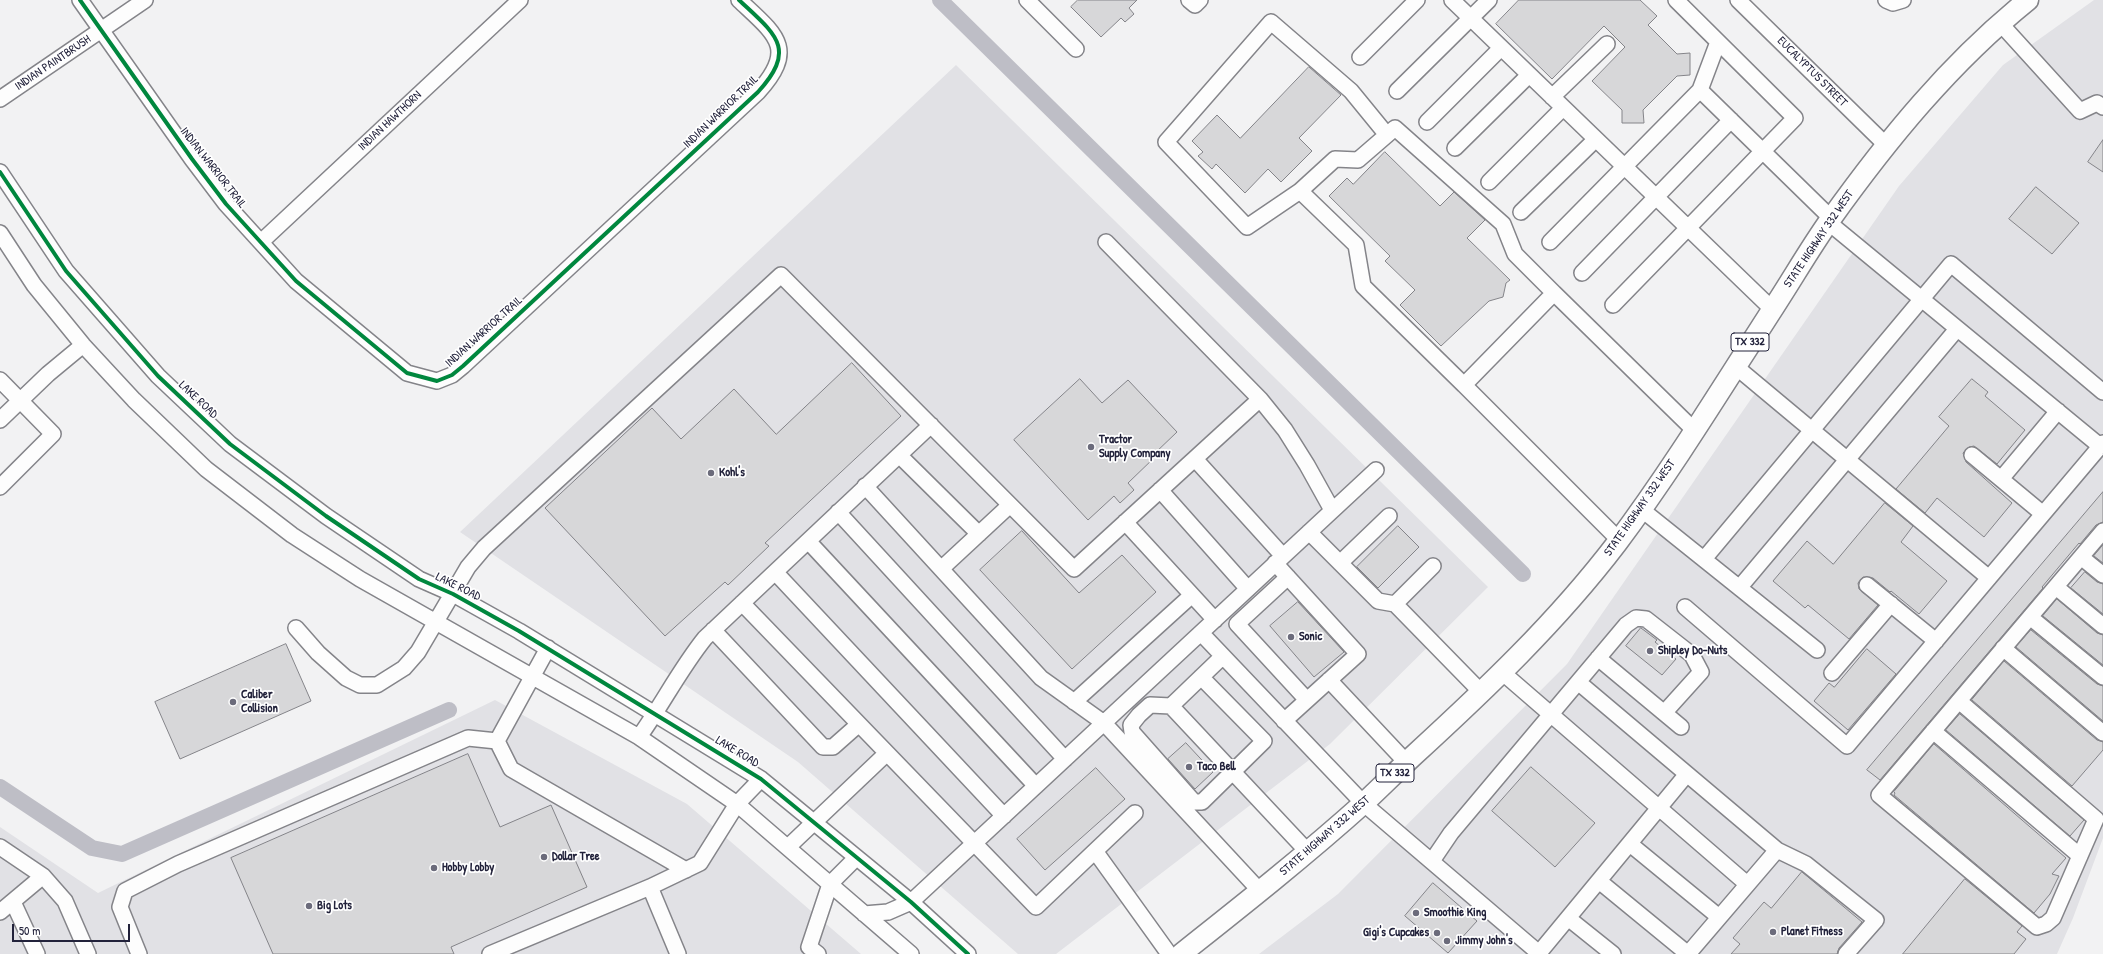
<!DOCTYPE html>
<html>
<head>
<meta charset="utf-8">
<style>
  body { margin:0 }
  #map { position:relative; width:2103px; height:954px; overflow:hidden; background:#f2f2f3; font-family:"Patrick Hand",sans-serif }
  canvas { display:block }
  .scale { position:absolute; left:12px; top:924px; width:118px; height:18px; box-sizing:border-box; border:2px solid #22223b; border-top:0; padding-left:5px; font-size:12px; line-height:14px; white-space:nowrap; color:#22223b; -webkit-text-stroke:3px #fff; paint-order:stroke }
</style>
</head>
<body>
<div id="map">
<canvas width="2103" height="954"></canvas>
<div class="scale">50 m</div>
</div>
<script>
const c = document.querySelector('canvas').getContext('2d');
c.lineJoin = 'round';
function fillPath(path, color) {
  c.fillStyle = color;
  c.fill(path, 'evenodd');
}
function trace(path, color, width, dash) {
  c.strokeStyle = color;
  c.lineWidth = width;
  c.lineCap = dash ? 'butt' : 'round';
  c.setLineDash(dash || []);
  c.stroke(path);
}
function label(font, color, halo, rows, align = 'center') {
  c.font = font + ' "Patrick Hand",sans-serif';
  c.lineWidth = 3.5;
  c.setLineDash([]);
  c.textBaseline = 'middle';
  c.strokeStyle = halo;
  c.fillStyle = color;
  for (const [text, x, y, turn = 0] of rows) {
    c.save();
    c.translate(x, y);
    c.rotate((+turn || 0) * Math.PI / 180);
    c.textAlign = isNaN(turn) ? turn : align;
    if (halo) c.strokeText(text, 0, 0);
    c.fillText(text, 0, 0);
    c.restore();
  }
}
fillPath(new Path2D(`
  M2094,0H2103V838L2073,918L2057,954H1259L1338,894L1567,664L1899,186L2003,65Z
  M956,65L1488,587L1330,744L1056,954H1018L798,762L460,532Z
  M495,700L687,804L861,954H0V827L98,893Z`), '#e1e1e5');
trace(new Path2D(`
  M940,0L1523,574
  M0,787L92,848L122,854L449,710`), '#bebec6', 16);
const building = new Path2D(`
  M1078,0H1137L1129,8L1134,14L1125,22L1121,18L1101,37L1071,7Z
  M1519,0H1640L1657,16L1648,25L1677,54L1690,53V75L1677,76L1643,110L1644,123H1622V110L1592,81L1625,47L1604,26L1552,79L1496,24Z
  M1309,67L1341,95L1299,138L1312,151L1281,182L1268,169L1245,193L1216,164L1212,169L1198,156L1203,152L1192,141L1217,115L1240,138Z
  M2103,140V172L2088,162Z
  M1385,152L1440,206L1454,192L1485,220L1467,238L1510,280L1506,283L1503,297L1489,301L1441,346L1400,305L1415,290L1385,261L1390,256L1329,196L1347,178L1353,184Z
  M2036,187L2079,223L2052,254L2009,219Z
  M852,363L901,416L765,543L769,546L728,585L725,582L665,636L545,508L652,408L681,439L734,389L776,434Z
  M1080,379L1102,403L1128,380L1177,432L1154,454L1156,456L1128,483L1134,490L1120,503L1114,496L1088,520L1014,440Z
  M1972,379L1988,392L1985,396L2025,430L1997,464L1974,446L1969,447L1963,453L1966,462L2012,503L1984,537L1937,498L1925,513L1896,489L1949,426L1939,417Z
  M2103,492V522L2096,525L2080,544L2079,543L2042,587L2043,588L1880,780L1867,770Z
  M1885,503L1913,526L1901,542L1947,581L1919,614L1891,591L1890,592L1873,578L1863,577L1858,583L1859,589L1878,605L1849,639L1808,605L1805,608L1773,581L1807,541L1833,564Z
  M1398,526L1419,547L1378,588L1357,567Z
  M1022,531L1079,593L1122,555L1156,592L1072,669L980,570Z
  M2103,545V563L2094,556Z
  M2085,572L2097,582L2103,584V614L2071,588Z
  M2057,599L2097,633L2103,635V665L2043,616Z
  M1298,602L1344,652L1314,677L1270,626Z
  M1641,628L1657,640L1655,642L1676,659L1662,675L1626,646Z
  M2031,630L2097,684L2103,686V721L2016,647Z
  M286,644L311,701L180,759L155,702Z
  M1867,649L1896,674L1848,730L1814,701L1829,683L1834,687Z
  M2004,661L2097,740L2103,742V750L2072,786L1972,700Z
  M1960,714L2084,820L2070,836L1946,730Z
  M1186,743L1213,772L1195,789L1168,759Z
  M1934,744L2066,858L2052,874L2059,876L2050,894L2034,913L1894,795L1895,793L1894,792Z
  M468,754L500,827L551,805L587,887L451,947L454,954H273L231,858Z
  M1531,767L1595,823L1555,867L1492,811Z
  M1096,768L1125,799L1045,870L1017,839Z
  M1802,872L1862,922L1839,948L1837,954H1731L1740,944L1733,938L1764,902L1771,908Z
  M1965,879L2022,926L2017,932L2026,939L2014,954H1903Z
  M1433,883L1477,921L1448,953L1405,916Z`);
fillPath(building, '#d7d7d9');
trace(building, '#848489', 1);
const minor = new Path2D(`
  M80,0L192,159L226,204L296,281L407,373L437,381L452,375L463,366L758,92C798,48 775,34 739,0
  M1027,0L1076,49
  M1189,0L1195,5L1200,0
  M1452,0L1772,309
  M1738,0L1886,145
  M1886,0L1893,3L1903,0
  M2000,23L2080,111L2097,103L2103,107
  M1360,57L1417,0
  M1700,90L1831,218
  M1397,91L1489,0
  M1552,97L1607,44
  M0,99L145,0
  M1427,122L1501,48
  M1455,148L1529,75
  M0,172L66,271L158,376L230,444L326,516L419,579L453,594L519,631L761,779L911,902L968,954
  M1489,182L1563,108
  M1300,191L1247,227L1166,142L1271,22L1351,91L1387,135
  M1521,212L1596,139
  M1828,222L2100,446
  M0,233L34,285L83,345L134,400L206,469L292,535L360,579L639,737L737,804L911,954
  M261,242L520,0
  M1106,242L1260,399L1285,430L1307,465L1332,510
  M1550,242L1700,90L1718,42
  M1582,273L1731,120
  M1613,305L1795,118L1676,0
  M1735,366L1989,578
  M0,380L53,434L0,487
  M1464,385L1363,286L1356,245L1300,191L1335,159L1358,160L1395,128L1503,224L1515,254L1554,293
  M0,420L48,374L83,345
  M899,455L979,534
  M1972,455L2043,514
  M1195,459L1283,556
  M2001,479L2058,411
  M865,486L1041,678L1104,723L1260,891
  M1160,490L1248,589
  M1641,509L1817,650
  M838,512L1065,759
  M1125,522L1215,620
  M1309,532L1378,601L1395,604L1482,693
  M1619,540L1464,385L1554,293L1694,430
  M808,541L1036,786
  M2081,557L2103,575
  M1704,559L1951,264L2103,392
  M1275,563L1358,654L1284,721
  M1340,563L1389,516
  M941,569L1010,505
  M775,572L1004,816
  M1288,577L1237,624L1307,700
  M1867,585L1936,641
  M1740,587L1957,329
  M2056,587L2103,626
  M742,603L887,753
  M1395,604L1433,566
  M1685,607L1847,746L2103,443
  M2030,617L2103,677
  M296,628L318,653L346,678L360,685H377L404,668L418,652L468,567L484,548L781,275L1074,569L1260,399
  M713,630L823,747H833L859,724
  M1201,633L1363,803L1540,954
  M548,648L497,741L511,769L686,870
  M2003,648L2103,733
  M1223,656L1171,706L1307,851
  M1598,658L1681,727
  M1503,673L1747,884
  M1832,673L1891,604
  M1329,680L1406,762
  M1578,682L1777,850L1806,864L1876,920L1846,954
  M1959,701L2096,819L2053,918L2046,924L2037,927L1879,795L2103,531
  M1074,702L1192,595
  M1171,706L1150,705L1139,715L1131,725L1132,732L1194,802H1202L1264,741L1201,677
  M1933,731L2080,856
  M639,737C662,705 680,669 705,638L931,425
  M1630,844L1719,917
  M0,847L43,876L65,901L88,954
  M788,847L887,753L1036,907L1135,813
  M1095,851L1169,954
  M1432,861L1451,833L1626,625L1636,618L1646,619L1692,655L1701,672L1664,713
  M1599,881L1688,954L1777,850
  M650,887L678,954
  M13,902L37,954
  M0,912L43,876
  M864,914L888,912L911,902L1376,470
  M1568,918L1613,954
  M1539,953L1687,774
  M139,954L120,907L125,891L178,864L468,738L497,741
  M490,954L650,887L700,863L737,804L761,779
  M818,954L809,947L830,884L856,858`);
const major = new Path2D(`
  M1181,954C1243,905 1306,855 1365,802C1381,787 1396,772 1412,757C1485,690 1556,623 1617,543C1673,468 1723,386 1774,307C1793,278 1810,248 1830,220C1888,139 1950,63 2028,0`);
trace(minor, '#848489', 18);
trace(major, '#848489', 23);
trace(minor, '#fdfdfd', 15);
trace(major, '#fdfdfd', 20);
trace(new Path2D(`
  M80,0L192,159L226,204L296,281L407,373L437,381L452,375L463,366L758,92C798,48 775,34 739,0
  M0,172L66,271L158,376L230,444L326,516L419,579L453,594L519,631L761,779L911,902L968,954`), '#00873e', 4);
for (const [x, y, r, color] of [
  [1091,447,4,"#6b6b7b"],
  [711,473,4,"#6b6b7b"],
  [1291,637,4,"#6b6b7b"],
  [1650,651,4,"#6b6b7b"],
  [233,702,4,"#6b6b7b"],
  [1189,767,4,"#6b6b7b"],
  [544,857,4,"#6b6b7b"],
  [434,868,4,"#6b6b7b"],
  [309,906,4,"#6b6b7b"],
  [1416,913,4,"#6b6b7b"],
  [1773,932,4,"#6b6b7b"],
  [1437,933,4,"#6b6b7b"],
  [1447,941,4,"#6b6b7b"]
]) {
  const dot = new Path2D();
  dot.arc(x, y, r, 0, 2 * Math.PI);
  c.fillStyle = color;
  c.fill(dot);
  trace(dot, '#fff', 1.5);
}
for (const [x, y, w] of [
  [1750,342,38],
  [1395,773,38]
]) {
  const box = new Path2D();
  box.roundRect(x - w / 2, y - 9, w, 18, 3);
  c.fillStyle = '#fff';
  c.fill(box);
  trace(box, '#22223b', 1);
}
label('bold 11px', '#22223b', null, [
  ["TX 332",1750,342],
  ["TX 332",1395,773]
]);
label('12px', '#22223b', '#fff', [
  ["INDIAN PAINTBRUSH",53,63,-34],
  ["EUCALYPTUS STREET",1812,72,45],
  ["INDIAN WARRIOR TRAIL",721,112,-44],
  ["INDIAN HAWTHORN",390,121,-43],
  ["INDIAN WARRIOR TRAIL",213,168,52],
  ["STATE HIGHWAY 332 WEST",1819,239,-56],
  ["INDIAN WARRIOR TRAIL",484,332,-42],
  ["LAKE ROAD",198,400,43],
  ["STATE HIGHWAY 332 WEST",1640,508,-55],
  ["LAKE ROAD",458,587,26],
  ["LAKE ROAD",737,752,31],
  ["STATE HIGHWAY 332 WEST",1325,836,-41]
]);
label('bold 12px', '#22223b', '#fff', [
  ["Tractor",1099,440],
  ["Supply Company",1099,454],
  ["Kohl's",719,473],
  ["Sonic",1299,637],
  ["Shipley Do-Nuts",1658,651],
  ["Caliber",241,695],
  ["Collision",241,709],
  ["Taco Bell",1197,767],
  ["Dollar Tree",552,857],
  ["Hobby Lobby",442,868],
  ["Big Lots",317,906],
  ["Smoothie King",1424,913],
  ["Planet Fitness",1781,932],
  ["Gigi's Cupcakes",1429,933,"right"],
  ["Jimmy John's",1455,941]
], 'left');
</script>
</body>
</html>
